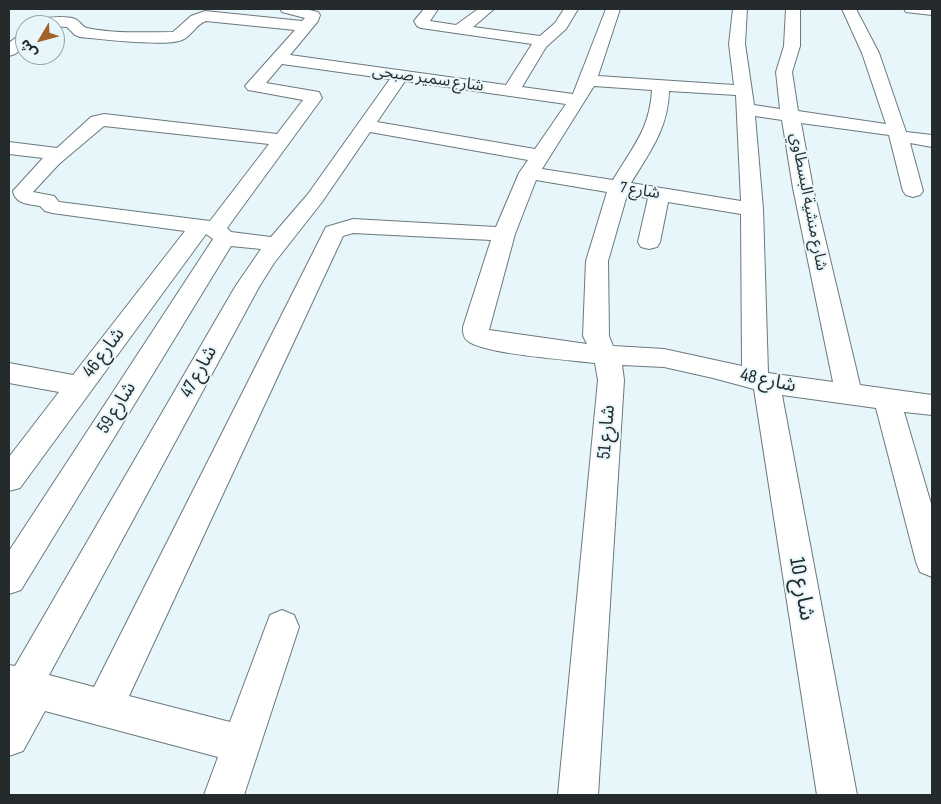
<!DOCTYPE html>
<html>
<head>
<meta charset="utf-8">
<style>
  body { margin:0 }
  #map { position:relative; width:941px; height:804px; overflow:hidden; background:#e7f6fb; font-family:"Sofia Sans Condensed","Noto Sans Arabic",sans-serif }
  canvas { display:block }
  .frame { position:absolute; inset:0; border:10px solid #252b2d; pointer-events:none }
  .north { position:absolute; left:15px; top:15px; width:50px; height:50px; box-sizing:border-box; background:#e7f6fb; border:1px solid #99a5a9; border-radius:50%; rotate:233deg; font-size:14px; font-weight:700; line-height:20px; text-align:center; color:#252b2d }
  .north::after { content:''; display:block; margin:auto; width:18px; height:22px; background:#a2632a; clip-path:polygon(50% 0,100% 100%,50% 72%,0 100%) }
</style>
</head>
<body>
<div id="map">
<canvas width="941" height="804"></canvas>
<div class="frame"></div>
<div class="north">ش</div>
</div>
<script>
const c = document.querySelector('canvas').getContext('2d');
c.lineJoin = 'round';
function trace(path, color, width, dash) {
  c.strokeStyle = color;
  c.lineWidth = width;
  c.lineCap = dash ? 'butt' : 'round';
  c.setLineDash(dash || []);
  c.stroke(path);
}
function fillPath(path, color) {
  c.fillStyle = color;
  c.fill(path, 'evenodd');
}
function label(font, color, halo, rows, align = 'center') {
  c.font = font + ' "Sofia Sans Condensed","Noto Sans Arabic",sans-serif';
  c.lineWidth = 4;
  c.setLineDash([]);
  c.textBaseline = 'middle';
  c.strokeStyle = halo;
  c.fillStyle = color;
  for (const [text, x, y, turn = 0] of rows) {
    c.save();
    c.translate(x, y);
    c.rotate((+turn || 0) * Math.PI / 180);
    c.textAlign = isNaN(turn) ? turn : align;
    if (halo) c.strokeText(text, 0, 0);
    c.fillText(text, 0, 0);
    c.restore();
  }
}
const minor = new Path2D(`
  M280,9H305L318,12L320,15L318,21L290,55L506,85L532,44L421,28L417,26L414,21L424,9H438L430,21L456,25L478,9H494L473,27L540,36L555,23L564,9H578L566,29L546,47L522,87L573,94L606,9H620L598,76L734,85L729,44L733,9H747L745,44L754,105L780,109L776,72L784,46L786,9H800V46L792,72L798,111L886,124L862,53L842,9H856L879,53L906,132L932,135V147L910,143L923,191L920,195L913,197L906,195L903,191L889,135L801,123L813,188L860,385L932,395V415L904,412L932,507V577L920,572L916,562L876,408L782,395L857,795H817L754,389L713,378L664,367L622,365L624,380L598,795H558L598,380L595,363C571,360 483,354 468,341C463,338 463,332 463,327L491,240L353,233L343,236L129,696L230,722L270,615L282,610L294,615L299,627L244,795H204L218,757L45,711L23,751L9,756V665L15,666L235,287L261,249L231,246L21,590L9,594V551L213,239L206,234L20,488L9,491V457L59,392L9,383V363L73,375L185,231L52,213L45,211L40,206C29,204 15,204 13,191L43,158L9,154V142L57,148L91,117L104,114L277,134L303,100L254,91L248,90L245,86L295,30L206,21C196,24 192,36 182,40C165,47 101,39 80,37L75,35L67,27L39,25L37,22L40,19C49,17 66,16 75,19C80,21 82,27 87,28C115,34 145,32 173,32L191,16L205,11L302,21L305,18L282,12ZM282,64L390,79L308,194L271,237L231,232L227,228L322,98L319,92L266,83ZM405,81L566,104L535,149L377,122ZM594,86L652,90C650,129 632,148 613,180L542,169ZM669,91L736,95L741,201L631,183C650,151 668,129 669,91ZM755,116L782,120L793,188L833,382L768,373L763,209ZM104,126L269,144L210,221L59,202L54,196L33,192L59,164ZM370,132L528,160L519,173L496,227L353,219L326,227L94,687L49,675L259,287L274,263L322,202ZM536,180L607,192L586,261L583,336L587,344L489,330L515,234ZM627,195L648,198L638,242L641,247L649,249L657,247L660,242L668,202L741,214L742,366L664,349L613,346L609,336L608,261Z
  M904,9H932V15L906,12Z
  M25,33V46L15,54L9,56V43L19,35Z`);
trace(minor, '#6b797d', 2);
fillPath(minor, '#fff');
label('16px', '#252b2d', '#e7f6fb', [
  ["شارع سمير صبحى",428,79,8],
  ["شارع 7",640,191,9],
  ["شارع منشية البسطاوي",808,202,79]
]);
label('19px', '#252b2d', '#e7f6fb', [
  ["شارع 46",104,353,-53],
  ["شارع 47",199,372,-61],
  ["شارع 48",768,381,12],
  ["شارع 59",117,408,-58],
  ["شارع 51",607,432,-85]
]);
label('22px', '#252b2d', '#e7f6fb', [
  ["شارع 10",801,589,80]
]);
</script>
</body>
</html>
